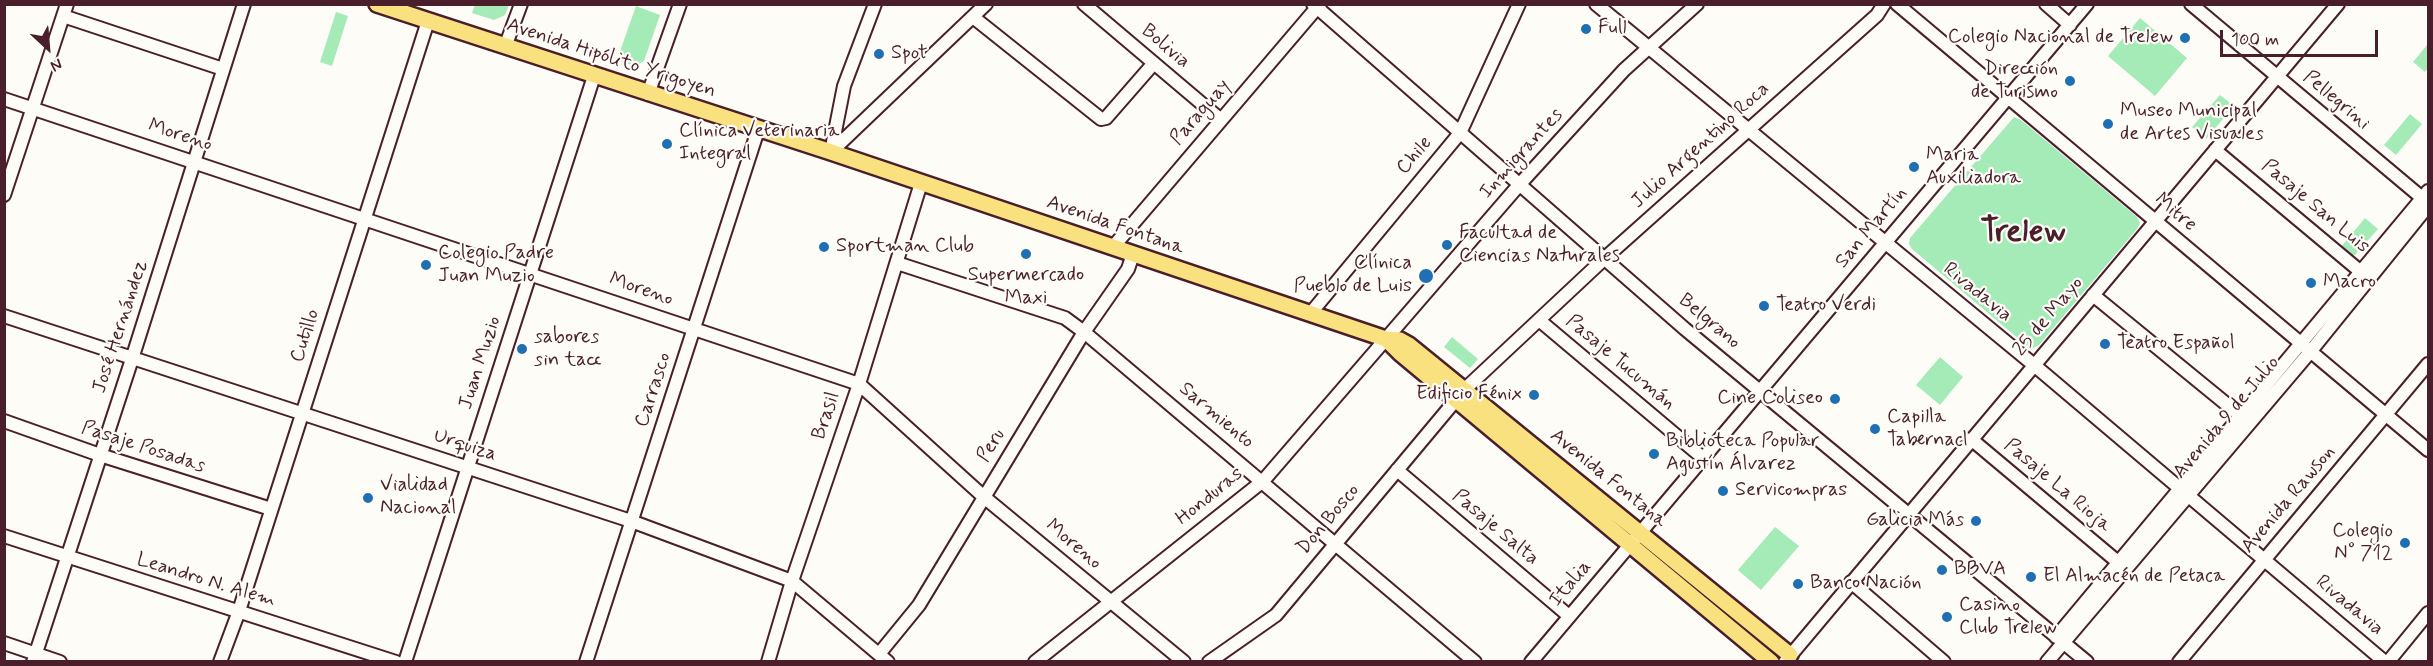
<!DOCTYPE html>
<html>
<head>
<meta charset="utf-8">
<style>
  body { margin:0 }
  #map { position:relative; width:2433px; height:666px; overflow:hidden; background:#fdfcf7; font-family:Mynerve,sans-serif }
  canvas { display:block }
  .frame { position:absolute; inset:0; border:6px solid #4a1f2b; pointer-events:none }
  .north { position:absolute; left:18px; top:18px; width:60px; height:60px; -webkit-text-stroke:4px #fdfcf7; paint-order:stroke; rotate:154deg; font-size:16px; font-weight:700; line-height:24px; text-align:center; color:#4a1f2b }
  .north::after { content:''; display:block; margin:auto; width:21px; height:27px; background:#4a1f2b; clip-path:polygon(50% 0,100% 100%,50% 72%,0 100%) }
  .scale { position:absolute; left:2220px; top:30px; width:158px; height:27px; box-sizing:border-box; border:3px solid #4a1f2b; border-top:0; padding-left:8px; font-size:18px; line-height:21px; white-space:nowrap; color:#4a1f2b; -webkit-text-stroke:4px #fdfcf7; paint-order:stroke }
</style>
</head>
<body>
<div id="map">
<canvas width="2433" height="666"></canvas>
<div class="frame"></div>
<div class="north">N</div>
<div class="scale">100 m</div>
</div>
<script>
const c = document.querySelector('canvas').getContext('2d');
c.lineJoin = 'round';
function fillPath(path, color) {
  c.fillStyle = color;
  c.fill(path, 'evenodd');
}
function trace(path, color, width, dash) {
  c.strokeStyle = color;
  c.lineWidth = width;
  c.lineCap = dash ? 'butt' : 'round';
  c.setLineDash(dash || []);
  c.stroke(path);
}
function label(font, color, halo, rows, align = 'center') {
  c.font = font + ' Mynerve,sans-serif';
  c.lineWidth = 4.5;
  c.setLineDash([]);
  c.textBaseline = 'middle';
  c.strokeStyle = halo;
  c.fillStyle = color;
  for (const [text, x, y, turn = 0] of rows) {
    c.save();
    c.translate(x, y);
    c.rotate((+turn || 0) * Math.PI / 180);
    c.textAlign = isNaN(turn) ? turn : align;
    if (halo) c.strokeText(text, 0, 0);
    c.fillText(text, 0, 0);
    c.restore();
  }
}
fillPath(new Path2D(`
  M475,5V4L509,5L505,15L494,20L472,13Z
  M636,6L660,15L644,61L635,66L617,60Z
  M336,12L348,16L332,66L320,62Z
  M2140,18L2187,58L2155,96L2108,56Z
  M2428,44V68L2425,72L2413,62Z
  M2220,95L2234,106L2206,139L2192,127Z
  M2410,114L2422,124L2396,155L2384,145Z
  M2014,117L2021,120L2137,217L2140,223L2137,229L2039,345L2033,348L2026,345L1912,249L1909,244L1910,238Z
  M2365,218L2378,229L2355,255L2349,256L2340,248Z
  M1452,337L1478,359L1470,368L1444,347Z
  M1940,357L1963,377L1940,405L1916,385Z
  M1775,527L1799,546L1761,590L1738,570Z`), '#a4ebb8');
const minor = new Path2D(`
  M1084,4L1220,119
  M1313,4L1685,329L2087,662
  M1596,4L2034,365L2385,662
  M1897,4L2428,450
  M2046,4L2070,25
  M2191,4L2427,202
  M63,16L223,69
  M973,17L1101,119L1106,118L1154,63
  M505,47L521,4
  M648,94L680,4
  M4,99L859,384L984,497L1184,662
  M2215,150L2361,272
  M831,152L986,4
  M831,152L844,86L875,4
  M4,195L67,4
  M1113,247L1320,4
  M897,263L1065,318L1084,332L1475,662
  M2093,295L2241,416
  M1310,314L1460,133L1519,4
  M4,316L631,521L792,581L888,662
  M1539,320L1703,458
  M4,421L100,455L271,509
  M1971,439L2119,563
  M1397,470L1569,616
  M4,536L396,662
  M1851,582L1944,662
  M2056,637L2428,191
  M4,643L60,662
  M879,654L919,605L1084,332L1128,269L1133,254
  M33,662L132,359L244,4
  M220,662L239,611L428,21
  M405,662L594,76
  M586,662L758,130
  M768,662L792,581L859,384L921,183
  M1035,662L1263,481L1519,185L1624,70L1697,4
  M1209,662L1276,615L1465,389L1605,258L1877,15L1884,4
  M1531,662L2087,4
  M1785,662L2338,4
  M2047,662L2310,352L2428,206
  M2179,662L2428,364
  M2388,662L2428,613`);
const major = new Path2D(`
  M377,4L831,152L1386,339L1400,340L1409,345L1790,655
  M1386,339L1400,353L1771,662`);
trace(minor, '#4a1f2b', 16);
trace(major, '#4a1f2b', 20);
trace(minor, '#fdfcf7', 12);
trace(major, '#fae180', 15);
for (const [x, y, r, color] of [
  [1586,29,6,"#1f6fb2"],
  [2185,38,6,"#1f6fb2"],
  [879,54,6,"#1f6fb2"],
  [2070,81,6,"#1f6fb2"],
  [2108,124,6,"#1f6fb2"],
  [667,144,6,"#1f6fb2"],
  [1914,167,6,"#1f6fb2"],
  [1447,245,6,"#1f6fb2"],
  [824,247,6,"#1f6fb2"],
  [1026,254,6,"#1f6fb2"],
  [426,265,6,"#1f6fb2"],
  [1426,276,8,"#1f6fb2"],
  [2311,283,6,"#1f6fb2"],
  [1764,306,6,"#1f6fb2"],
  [2105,344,6,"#1f6fb2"],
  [522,349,6,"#1f6fb2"],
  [1534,395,6,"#1f6fb2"],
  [1835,399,6,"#1f6fb2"],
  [1875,429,6,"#1f6fb2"],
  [1654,454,6,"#1f6fb2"],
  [1723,491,6,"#1f6fb2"],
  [368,498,6,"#1f6fb2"],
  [1976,521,6,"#1f6fb2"],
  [2405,543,6,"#1f6fb2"],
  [1942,570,6,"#1f6fb2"],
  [2031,577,6,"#1f6fb2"],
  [1798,584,6,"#1f6fb2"],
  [1947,617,6,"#1f6fb2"]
]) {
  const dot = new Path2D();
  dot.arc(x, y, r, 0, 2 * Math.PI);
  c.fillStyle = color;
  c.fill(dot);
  trace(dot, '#fdfcf7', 2);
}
label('20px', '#4a1f2b', '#fdfcf7', [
  ["Full",1598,29],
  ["Colegio Nacional de Trelew",2173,38,"right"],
  ["Spot",891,54],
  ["Dirección",2058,70,"right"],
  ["de Turismo",2058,93,"right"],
  ["Museo Municipal",2120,112],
  ["de Artes Visuales",2120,135],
  ["Clínica Veterinaria",679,132],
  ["Integral",679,155],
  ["Maria",1926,156],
  ["Auxiliadora",1926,179],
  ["Facultad de",1459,234],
  ["Ciencias Naturales",1459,257],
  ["Sportman Club",836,247],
  ["Colegio Padre",438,254],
  ["Juan Muzio",438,277],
  ["Clínica",1412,264,"right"],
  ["Pueblo de Luis",1412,287,"right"],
  ["Supermercado",1026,276,"center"],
  ["Maxi",1026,299,"center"],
  ["Macro",2323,283],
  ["Teatro Verdi",1776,306],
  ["sabores",534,338],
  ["sin tacc",534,361],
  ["Teatro Español",2117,344],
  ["Edificio Fénix",1522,395,"right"],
  ["Cine Coliseo",1823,399,"right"],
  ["Capilla",1887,418],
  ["Tabernacl",1887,441],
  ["Biblioteca Popular",1666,442],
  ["Agustín Álvarez",1666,465],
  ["Vialidad",380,486],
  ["Nacional",380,509],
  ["Servicompras",1735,491],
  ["Galicia Más",1964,521,"right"],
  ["Colegio",2393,532,"right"],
  ["N° 712",2393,555,"right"],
  ["BBVA",1954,570],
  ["El Almacén de Petaca",2043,577],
  ["Banco Nación",1810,584],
  ["Casino",1959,606],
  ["Club Trelew",1959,629]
], 'left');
label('20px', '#4a1f2b', '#fdfcf7', [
  ["Bolivia",1165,47,40],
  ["Avenida Hipólito Yrigoyen",611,59,18],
  ["Pellegrini",2336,101,40],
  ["Paraguay",1201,113,-49],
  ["Moreno",180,136,18],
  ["Julio Argentino Roca",1701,146,-42],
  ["Inmigrantes",1522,154,-48],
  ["Chile",1415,156,-50],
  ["Pasaje San Luis",2315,207,40],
  ["Mitre",2175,213,40],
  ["Avenida Fontana",1115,226,19],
  ["San Martín",1872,228,-50],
  ["Moreno",641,290,19],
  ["Rivadavia",1977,293,39],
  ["25 de Mayo",2049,317,-50],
  ["Belgrano",1709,322,40],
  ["José Hernández",121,327,-72],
  ["Cutillo",306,336,-72],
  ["Juan Muzio",481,363,-72],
  ["Pasaje Tucumán",1620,363,40],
  ["Carrasco",654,390,-72],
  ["Brasil",827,416,-71],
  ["Sarmiento",1216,416,40],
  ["Avenida 9 de Julio",2227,418,-50],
  ["Urquiza",465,446,18],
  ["Peru",992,446,-59],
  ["Pasaje Posadas",143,448,18],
  ["Avenida Fontana",1608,479,39],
  ["Pasaje La Rioja",2057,486,40],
  ["Honduras",1210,497,-39],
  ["Avenida Rawson",2289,500,-50],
  ["Don Bosco",1329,520,-50],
  ["Pasaje Salta",1495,528,40],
  ["Moreno",1073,545,40],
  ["Leandro N. Alem",206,581,17],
  ["Italia",1571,584,-50],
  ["Rivadavia",2349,606,40]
]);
label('bold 32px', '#4a1f2b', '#fdfcf7', [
  ["Trelew",2023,233]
]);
</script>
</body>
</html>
